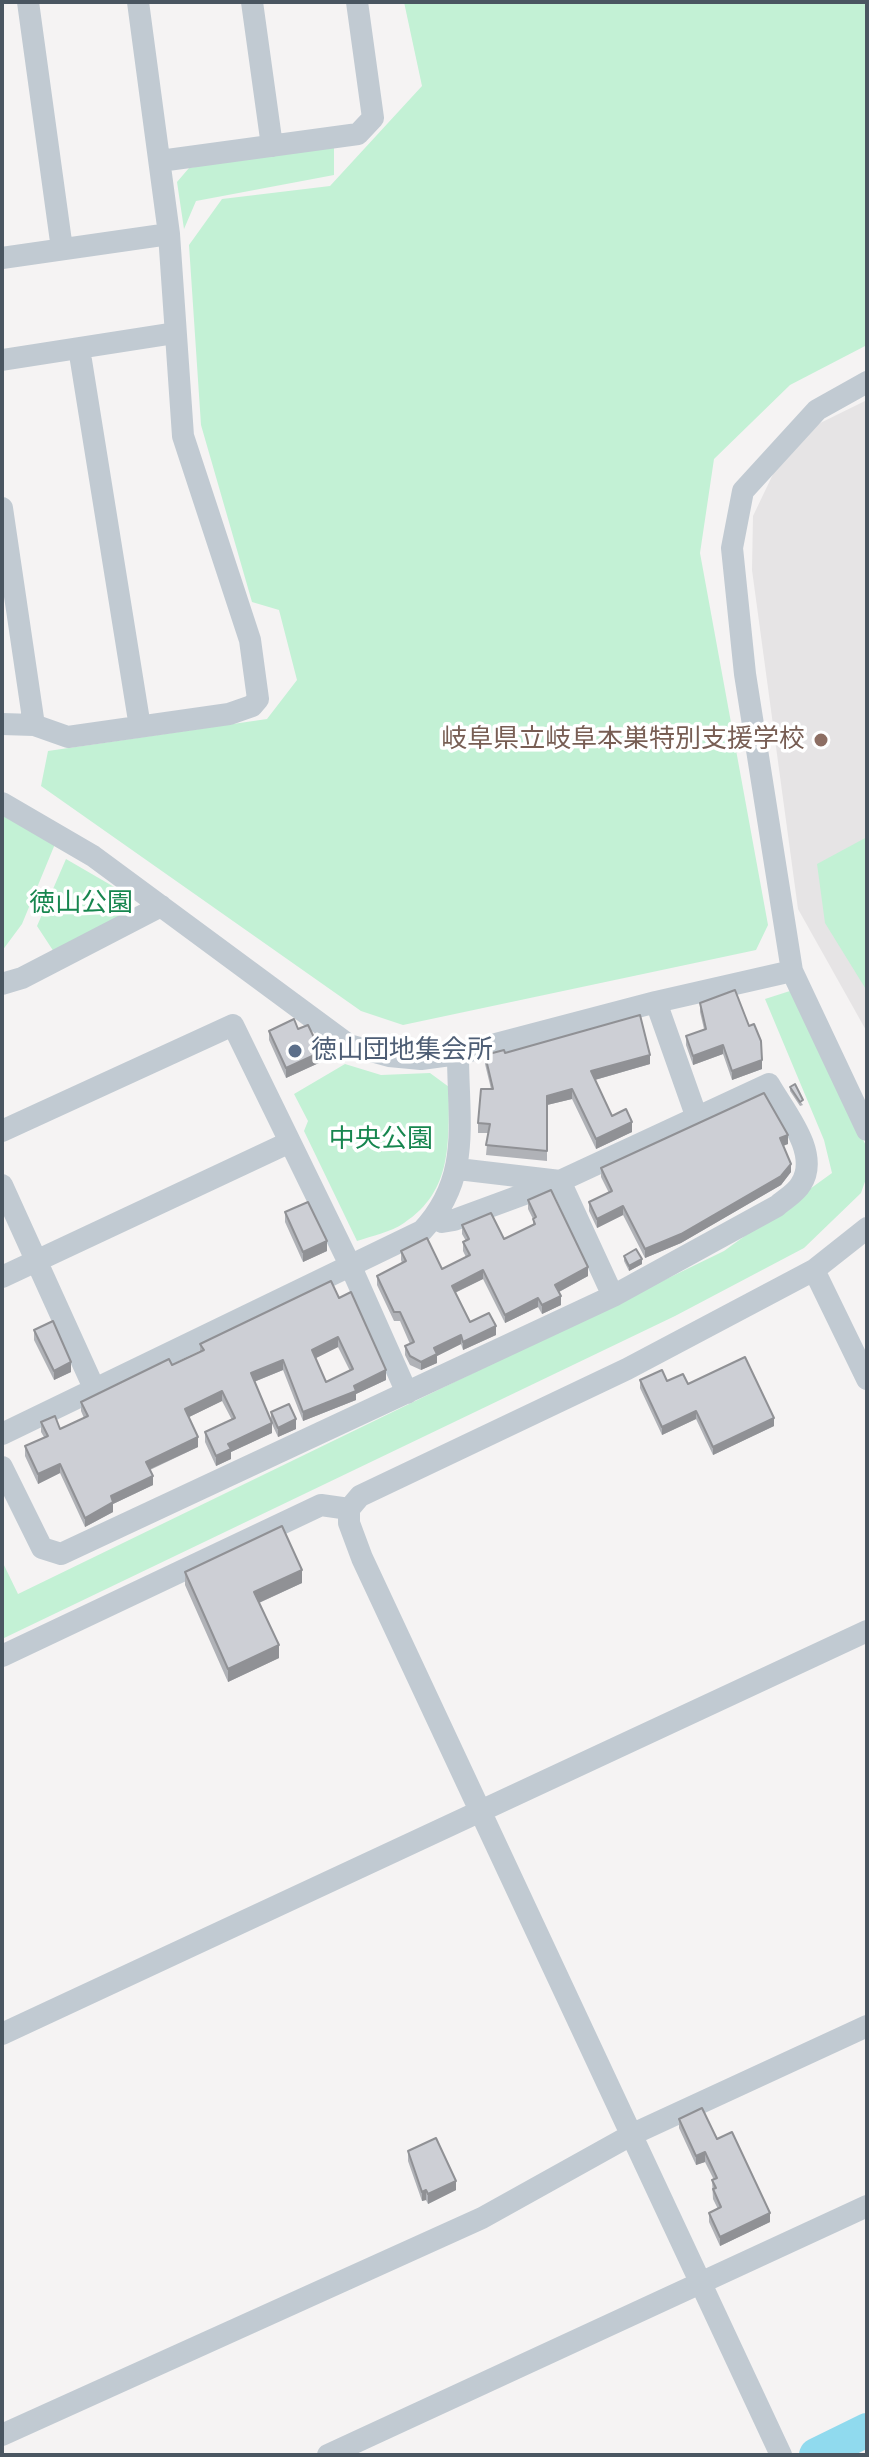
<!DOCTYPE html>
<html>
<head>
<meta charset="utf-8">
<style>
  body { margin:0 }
  #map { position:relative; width:869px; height:2457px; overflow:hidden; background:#f5f3f3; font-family:"Sofia Sans Condensed",sans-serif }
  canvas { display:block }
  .frame { position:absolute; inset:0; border:4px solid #4a5661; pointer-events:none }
</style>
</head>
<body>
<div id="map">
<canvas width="869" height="2457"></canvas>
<div class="frame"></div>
</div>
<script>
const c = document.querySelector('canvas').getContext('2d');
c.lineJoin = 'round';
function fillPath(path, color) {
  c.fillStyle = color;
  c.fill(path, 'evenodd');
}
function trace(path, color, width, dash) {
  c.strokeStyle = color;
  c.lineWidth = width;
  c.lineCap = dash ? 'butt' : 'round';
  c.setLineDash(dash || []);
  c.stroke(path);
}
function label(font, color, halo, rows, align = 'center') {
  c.font = font + ' "Sofia Sans Condensed","Noto Sans JP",sans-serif';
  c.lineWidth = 7;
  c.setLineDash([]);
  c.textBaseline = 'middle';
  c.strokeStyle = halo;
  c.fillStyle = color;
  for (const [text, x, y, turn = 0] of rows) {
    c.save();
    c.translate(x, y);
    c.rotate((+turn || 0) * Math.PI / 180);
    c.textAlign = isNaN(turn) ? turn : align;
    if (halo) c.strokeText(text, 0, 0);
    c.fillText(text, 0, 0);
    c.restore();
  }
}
fillPath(new Path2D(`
  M867,400V1032L798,909L752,570L753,516L775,470L810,428Z`), '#e6e4e5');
fillPath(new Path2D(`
  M404,2H867V345L790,385L714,459L700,553L768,925L756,950L403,1025L361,1011L41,786L48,751L267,719L297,680L279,610L252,602L201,425L189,245L222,199L330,186L422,86Z
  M334,142V175L196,201L184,229L177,182L189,168Z
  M2,812L55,844L22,924L2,951Z
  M867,837V991L825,923L817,864Z
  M66,859L128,895L125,920L54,952L37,926Z
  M793,990L867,1148V1176L861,1193L804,1248L675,1316L2,1639V1561L18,1594L724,1251L832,1173L824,1140L765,999Z
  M345,1064L381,1075L430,1073L449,1087C448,1141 454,1190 404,1223C391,1232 372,1236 357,1241L304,1131L308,1121L294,1094Z`), '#c3f1d5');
trace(new Path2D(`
  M816,2455L867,2430`), '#90daee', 34);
trace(new Path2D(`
  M28,2L62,249
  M252,2L272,146
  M160,161L358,134L373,118L357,2
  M2,258L169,234
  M79,348L140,727
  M2,360L175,333
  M867,382L817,410L743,491L732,548L745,674L792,971L867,1130
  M2,508L34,725L68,737L229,714L252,706L258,699L250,640L183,436L169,234L138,2
  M2,724L34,725
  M2,803L93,856L349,1045L389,1056L421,1059L458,1054L656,1002L792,971
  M2,984L22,978L161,906
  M656,1002L697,1118
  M2,1131L233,1025L351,1267L407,1393
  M2,1185L94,1388
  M434,1218L442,1222L454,1220L560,1181L769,1084C784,1111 821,1153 801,1184C796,1193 785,1199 777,1206L613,1296
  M814,1270L867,1379
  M2,1277L290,1142
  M2,1434L422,1231C472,1178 458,1122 458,1054
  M2,1467L42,1548L61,1554L613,1296L560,1181L458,1169
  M2,1656L321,1505L349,1509
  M2,2034L867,1631
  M2,2435L482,2218L633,2134L867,2026
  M328,2455L867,2206
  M781,2455L362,1558L349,1523V1509L360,1496L627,1369L814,1270L867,1228`), '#c1cad2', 22);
fillPath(new Path2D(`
  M700,1003L762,1069L732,1080L723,1054L693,1065L686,1045V1036L704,1029L700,1012Z
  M269,1031L321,1062L286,1078L269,1040Z
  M505,1053L650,1064L595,1080L612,1116L632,1132L596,1149L572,1099L547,1105V1161L486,1155L488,1133H478V1123L491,1089L485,1064V1055Z
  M790,1087L803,1105L800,1106L790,1091Z
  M788,1144L783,1146L791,1172L781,1185L681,1243L645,1258L623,1215L597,1228L589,1211V1202L609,1193L601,1177V1168Z
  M528,1200L588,1276L559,1292L561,1305L542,1314L538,1307L505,1323L483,1279L455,1293L470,1322L496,1335L463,1350L461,1344L437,1356V1363L421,1370L410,1365L405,1355V1346L410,1344L400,1321H394L377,1285V1276L402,1263L401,1260V1251L442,1269L466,1257L463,1251V1242L466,1241L462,1234V1225L504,1239L533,1226V1219L528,1209Z
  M285,1212L327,1251L303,1262L285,1222Z
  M624,1256L642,1264L629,1271L624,1261Z
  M339,1298L386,1380L356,1394V1400L303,1421L283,1370L254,1382L271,1421V1412L296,1429L278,1437L272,1424V1433L231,1452V1459L216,1466L205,1442V1432L232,1420L222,1401L189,1417L198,1447L150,1470L153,1485L113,1504V1512L85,1527L60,1473L38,1484L25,1456V1446L44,1437L41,1432V1422L60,1429L84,1418L81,1411V1402L172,1365L200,1352V1344ZM338,1347L350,1371L326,1382L316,1358Z
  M34,1330L71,1372L54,1380L34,1340Z
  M640,1380L688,1384L774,1426L713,1455L696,1419L662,1435L640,1388Z
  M185,1572L302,1583L259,1603L279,1658L228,1682L185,1585Z
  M679,2119L717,2139L770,2222L720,2246L709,2222V2213L718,2209L713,2199L712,2180H714L705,2162L696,2165L679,2128Z
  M408,2151L456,2190L428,2204L426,2200L422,2201L408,2161Z`), '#b0b2b7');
fillPath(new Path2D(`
  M723,1045V1054L693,1065V1056Z
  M321,1052V1062L286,1078V1068Z
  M650,1055V1064L591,1081V1071Z
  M762,1060V1069L732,1080V1071Z
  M572,1089V1099L547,1105V1096Z
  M632,1122V1132L596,1149V1139Z
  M788,1135V1144L780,1147V1138Z
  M791,1164V1172L781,1185L681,1243L645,1258V1249Z
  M623,1206V1215L597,1228V1219Z
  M327,1241V1251L303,1262V1252Z
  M642,1259V1264L629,1271V1266Z
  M588,1267V1276L555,1294V1285Z
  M483,1270V1279L452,1294V1286Z
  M561,1296V1305L542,1314V1305Z
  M538,1298V1307L505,1323V1315Z
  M496,1326V1335L463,1350V1342Z
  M461,1335V1344L437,1356V1363L421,1370V1362L434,1348Z
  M338,1337V1347L312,1360V1350Z
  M283,1360V1370L251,1383V1373Z
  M71,1362V1372L54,1380V1371Z
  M386,1370V1380L356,1394V1400L303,1421V1412Z
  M222,1391V1401L185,1419V1409Z
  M696,1411V1419L662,1435V1427Z
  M774,1418V1426L713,1455V1447Z
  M296,1419V1429L278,1437V1428Z
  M272,1423V1433L231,1452V1459L216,1466V1456L228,1444Z
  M198,1437V1447L146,1471V1462Z
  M60,1464V1473L38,1484V1474Z
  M153,1476V1485L113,1504V1512L85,1527V1518L111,1496Z
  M302,1570V1583L254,1605V1592Z
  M279,1645V1658L228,1682V1669Z
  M705,2152V2162L696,2165V2156Z
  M456,2181V2190L428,2204V2194Z
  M426,2190V2200L422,2201V2192Z
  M770,2213V2222L720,2246V2237Z`), '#909195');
const building = new Path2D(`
  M735,990L749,1026L754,1024L761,1041L762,1060L732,1071L723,1045L693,1056L686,1036L706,1029L700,1003Z
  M640,1015L650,1055L591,1071L612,1116L626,1109L632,1122L596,1139L572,1089L547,1096V1151L486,1145L490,1124L478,1123L481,1089H493L485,1055L504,1050L505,1053Z
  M294,1019L298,1029L308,1025L321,1052L286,1068L269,1031Z
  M795,1084L803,1100L800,1102L790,1087Z
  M764,1093L788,1135L780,1138L791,1164L781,1176L681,1234L645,1249L623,1206L597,1219L589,1202L612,1191L601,1168Z
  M551,1190L588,1267L555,1285L561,1296L542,1305L538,1298L505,1315L483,1270L452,1286L470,1322L489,1313L496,1326L463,1342L461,1335L434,1348L437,1354L421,1362L410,1356L405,1346L414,1342L400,1312H394L377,1276L406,1261L401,1251L427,1238L442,1269L470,1255L463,1242L469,1239L462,1225L491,1213L504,1239L535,1224L533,1219L536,1217L528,1200Z
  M308,1202L327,1241L303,1252L285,1212Z
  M636,1249L642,1259L629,1266L624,1256Z
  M331,1281L339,1298L351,1292L386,1370L354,1386L356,1391L303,1412L283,1360L251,1373L272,1423L228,1444L231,1449L216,1456L205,1432L235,1418L222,1391L185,1409L198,1437L146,1462L153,1476L111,1496L113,1502L85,1518L60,1464L38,1474L25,1446L48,1436L41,1422L55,1416L60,1429L88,1416L81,1402L169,1359L172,1365L204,1350L200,1344ZM338,1337L353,1369L326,1382L312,1350Z
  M53,1321L71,1362L54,1371L34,1330Z
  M745,1357L774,1418L713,1447L696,1411L662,1427L640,1380L662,1370L667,1381L683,1374L688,1384Z
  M289,1404L296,1419L278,1428L271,1412Z
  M282,1526L302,1570L254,1592L279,1645L228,1669L185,1572Z
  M702,2108L717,2139L732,2132L770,2213L720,2237L709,2213L721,2207L713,2189L716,2188L712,2180L717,2178L705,2152L696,2156L679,2119Z
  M436,2138L456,2181L428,2194L426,2190L422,2192L408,2151Z`);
fillPath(building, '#cdcfd5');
trace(building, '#909195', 2);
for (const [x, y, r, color] of [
  [821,740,8,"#8d6e63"],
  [295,1051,8,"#5c6f8a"]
]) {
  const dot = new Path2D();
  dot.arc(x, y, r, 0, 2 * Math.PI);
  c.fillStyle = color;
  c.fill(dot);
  trace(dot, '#fff', 3);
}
label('26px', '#785e54', '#fff', [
  ["岐阜県立岐阜本巣特別支援学校",805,740]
], 'right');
label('26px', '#17864f', '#fff', [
  ["徳山公園",81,904],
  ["中央公園",381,1140]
]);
label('26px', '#4e5e75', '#fff', [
  ["徳山団地集会所",311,1051]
], 'left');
</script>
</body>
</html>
